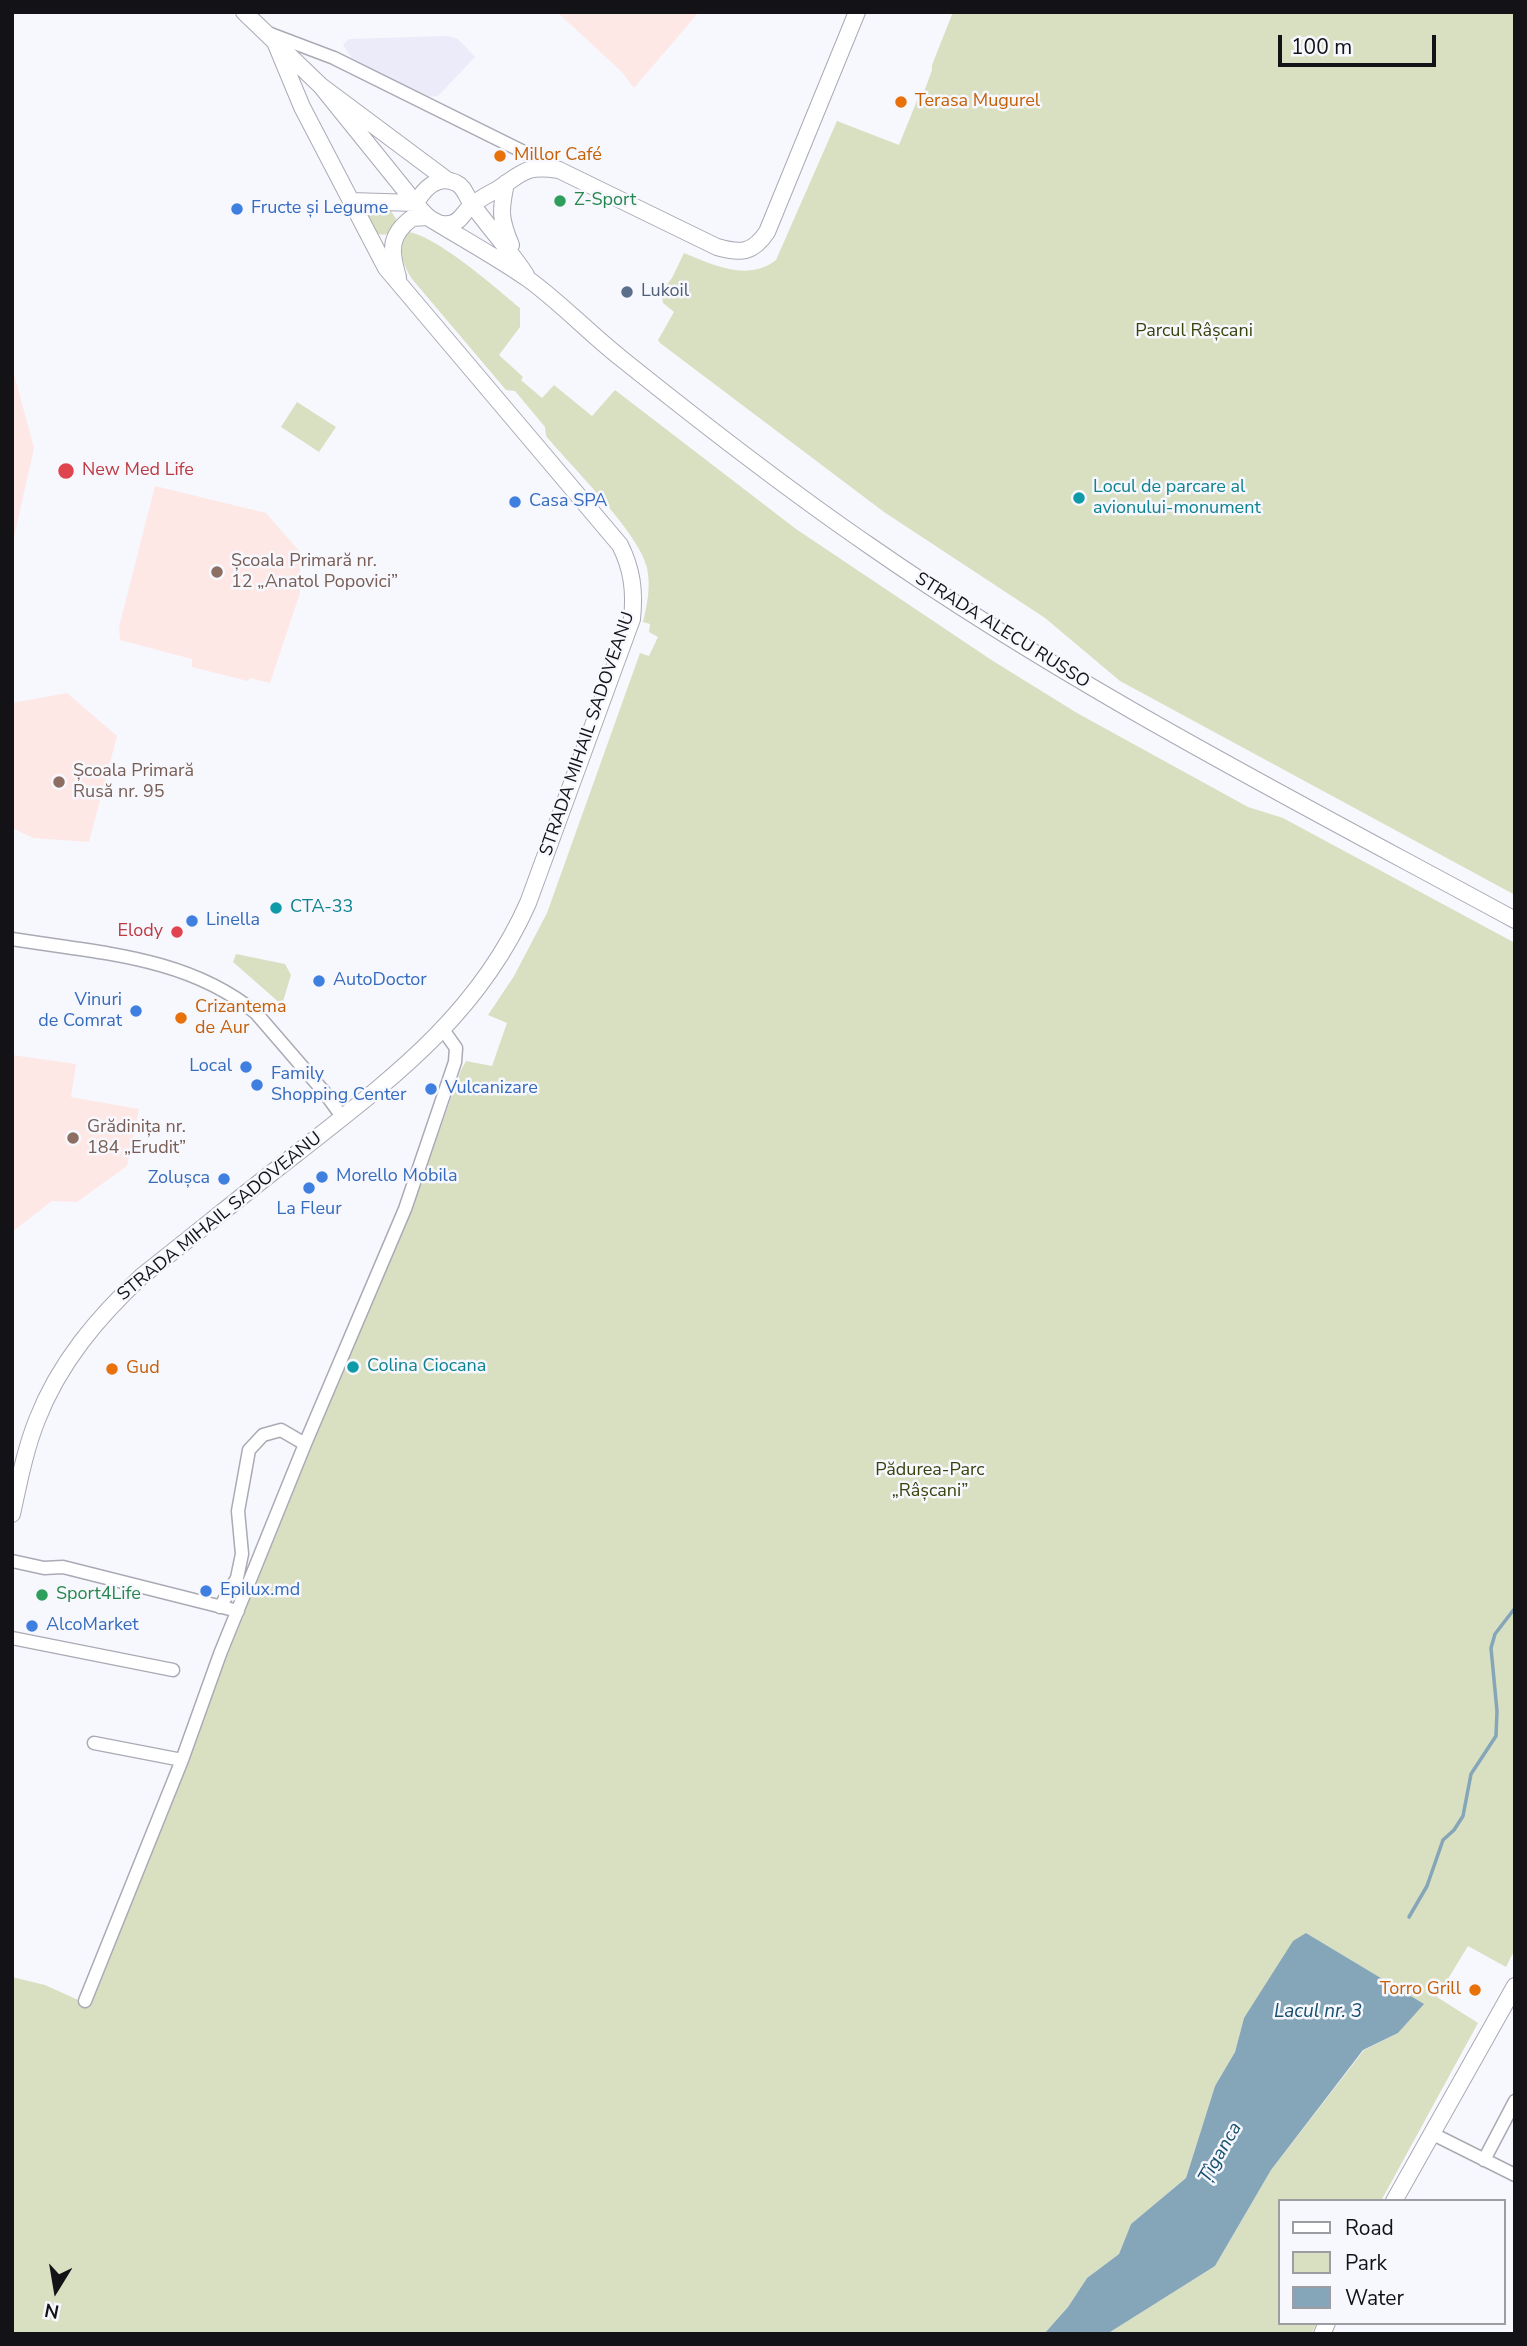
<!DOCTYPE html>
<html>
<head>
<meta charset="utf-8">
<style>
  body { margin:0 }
  #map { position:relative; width:1527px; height:2346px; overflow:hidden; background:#f7f7fe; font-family:"Nunito Sans",sans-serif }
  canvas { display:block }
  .frame { position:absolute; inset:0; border:14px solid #131317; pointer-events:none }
  .legend { position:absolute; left:1278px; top:2199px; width:228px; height:126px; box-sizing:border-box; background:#f7f7fe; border:2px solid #9c9ca2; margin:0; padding:9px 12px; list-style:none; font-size:21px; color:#131317 }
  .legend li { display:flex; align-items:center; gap:14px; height:35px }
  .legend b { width:35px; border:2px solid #9c9ca2 }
  .north { position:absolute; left:21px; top:2255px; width:70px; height:70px; -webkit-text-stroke:5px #f7f7fe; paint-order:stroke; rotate:191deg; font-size:19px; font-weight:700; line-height:28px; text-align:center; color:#131317 }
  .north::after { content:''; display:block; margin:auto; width:24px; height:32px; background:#131317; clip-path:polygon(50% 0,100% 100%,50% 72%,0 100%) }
  .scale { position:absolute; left:1278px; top:35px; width:158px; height:32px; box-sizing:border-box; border:4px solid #131317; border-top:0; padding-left:9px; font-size:21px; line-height:24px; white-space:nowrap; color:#131317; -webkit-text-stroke:5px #f7f7fe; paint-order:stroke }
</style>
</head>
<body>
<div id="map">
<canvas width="1527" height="2346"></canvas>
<div class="frame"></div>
<ul class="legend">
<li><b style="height:9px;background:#fff"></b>Road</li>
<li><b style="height:19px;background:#d9e0c2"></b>Park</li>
<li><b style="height:19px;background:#85a5b8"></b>Water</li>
</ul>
<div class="north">N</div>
<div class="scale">100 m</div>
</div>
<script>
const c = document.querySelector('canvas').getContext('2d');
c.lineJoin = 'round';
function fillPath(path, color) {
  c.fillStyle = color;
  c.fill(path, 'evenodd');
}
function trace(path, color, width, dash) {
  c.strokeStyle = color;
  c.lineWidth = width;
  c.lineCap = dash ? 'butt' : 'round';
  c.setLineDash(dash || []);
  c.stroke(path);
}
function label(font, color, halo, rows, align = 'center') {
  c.font = font + ' "Nunito Sans",sans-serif';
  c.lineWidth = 5;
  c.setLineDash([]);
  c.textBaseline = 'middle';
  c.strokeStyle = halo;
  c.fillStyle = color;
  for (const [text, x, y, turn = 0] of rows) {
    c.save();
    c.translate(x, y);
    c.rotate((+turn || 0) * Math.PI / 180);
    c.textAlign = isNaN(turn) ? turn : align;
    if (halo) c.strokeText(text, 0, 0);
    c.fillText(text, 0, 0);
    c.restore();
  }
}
fillPath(new Path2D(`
  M447,36L458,39L475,57L438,96L423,97L352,58L343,45L349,39Z`), '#ebebf9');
fillPath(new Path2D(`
  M557,12H699L634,88L621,71Z
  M12,367L34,448L12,546Z
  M155,486L266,513L300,552V593L270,683L250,678L248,681L192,667V659L120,640L119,627Z
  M67,693L117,736L89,842L33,838L12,828V703Z
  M12,1055L76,1064L71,1097L139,1109L127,1166L77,1202L52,1201L12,1232Z`), '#fee8e6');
fillPath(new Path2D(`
  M953,12H1515V895L1120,681L1045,618L884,512L660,343L658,340L674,312L663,303L661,292L672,278L684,253C713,265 748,282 776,260L837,121L899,145L920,93L924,92L932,70V65Z
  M389,208L398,222C392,230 389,237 378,234L365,215L368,209Z
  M408,232C437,236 496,288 520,308V327L499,355L523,377L521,380L542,398L554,385L592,416L615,390L796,529L993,661L1077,713L1248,807L1283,818L1515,943V1949L1506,1967L1468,1946L1437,1997L1478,2023L1381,2201H1280V2323H1317L1311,2334H1107L1215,2266L1271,2170L1364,2050L1398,2033L1423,2004L1306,1933L1244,2018L1235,2052L1215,2086L1186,2178L1131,2224L1119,2254L1087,2278L1068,2307L1044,2334H12V1977L45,1985L87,2004L315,1438L413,1205L461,1070L466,1061L492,1066L507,1023L488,1015L514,976L547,913L640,653L649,656L658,637L649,632L650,624L643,622C647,604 651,587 647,568C640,534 571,466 546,436L545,427L515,391L506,390L412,279C402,263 397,248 408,232Z
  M297,402L336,427L319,452L281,427Z
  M236,954L285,964L291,975L282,1005L233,962Z`), '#d9e0c2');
fillPath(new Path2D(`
  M1306,1933L1424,2004L1398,2033L1363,2050L1271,2170L1215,2266L1107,2334H1044L1068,2307L1087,2278L1119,2254L1131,2224L1186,2178L1215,2086L1235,2052L1244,2018L1293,1941Z`), '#85a5b8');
trace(new Path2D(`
  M1409,1917L1427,1886L1443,1840L1454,1830L1463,1816L1471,1774L1496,1736L1497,1711L1491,1648L1495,1634L1515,1608`), '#85a5b8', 3.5);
const minor = new Path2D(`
  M268,33L334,58L556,168
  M12,939C97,953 187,956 256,1013L325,1093L343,1118
  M12,1561L44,1568L63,1567L238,1611
  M220,1607L237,1578L242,1554L238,1511L249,1450L263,1435L281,1430L305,1444
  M12,1638L173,1670
  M94,1743L182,1760
  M85,2001L182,1760L220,1654L305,1444L405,1209L455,1062L456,1048L444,1031
  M1433,2134L1515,2175
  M1484,2160L1515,2101`);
const major = new Path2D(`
  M244,12L321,86L447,180
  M321,86L421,210C428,218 437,226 449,224C460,223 463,213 470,207C478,199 489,194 498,189C524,172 525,165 559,170L717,247C741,254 753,253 767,232L857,12
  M506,183C500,211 500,219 511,245
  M351,201L416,203
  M416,203C424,189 438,174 456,183C465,187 466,197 472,204C489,228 510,250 526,275
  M434,221C465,240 498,258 528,279C560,302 590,334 622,359C703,424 784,487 870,546C1074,688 1296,801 1515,920
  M398,277C390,251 389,235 412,218L428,217
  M12,1514C19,1482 25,1450 37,1420C59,1363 98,1317 142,1276C193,1236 244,1194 296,1154C390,1080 478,1016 528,903L632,619C635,591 632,569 620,545L386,268L302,107L275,42
  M1394,2201L1515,1986
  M1322,2334L1327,2323`);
trace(minor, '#aaaab5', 15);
trace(major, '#aaaab5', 18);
trace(minor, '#fff', 12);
trace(major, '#fff', 16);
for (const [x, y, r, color] of [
  [901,102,7,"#e8710a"],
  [500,156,7,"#e8710a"],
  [560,201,7,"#2e9e5b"],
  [237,209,7,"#3f7fe0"],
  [627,292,7,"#5c6f8a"],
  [66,471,9,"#e0444e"],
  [1079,498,7,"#0f9aa8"],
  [515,502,7,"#3f7fe0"],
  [217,572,7,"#8d6e63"],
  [59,782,7,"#8d6e63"],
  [276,908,7,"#0f9aa8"],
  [192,921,7,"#3f7fe0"],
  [177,932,7,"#e0444e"],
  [319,981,7,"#3f7fe0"],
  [136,1011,7,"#3f7fe0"],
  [181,1018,7,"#e8710a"],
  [246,1067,7,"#3f7fe0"],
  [257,1085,7,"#3f7fe0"],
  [431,1089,7,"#3f7fe0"],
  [73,1138,7,"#8d6e63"],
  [322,1177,7,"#3f7fe0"],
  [224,1179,7,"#3f7fe0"],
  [309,1188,7,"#3f7fe0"],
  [353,1367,7,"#0f9aa8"],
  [112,1369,7,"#e8710a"],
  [206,1591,7,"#3f7fe0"],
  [42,1595,7,"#2e9e5b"],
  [32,1626,7,"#3f7fe0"],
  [1475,1990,7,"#e8710a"]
]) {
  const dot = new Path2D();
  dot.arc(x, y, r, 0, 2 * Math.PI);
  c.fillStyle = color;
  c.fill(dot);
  trace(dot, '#f7f7fe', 2.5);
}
label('18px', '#c56008', '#f7f7fe', [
  ["Terasa Mugurel",915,102],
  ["Millor Café",514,156],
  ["Crizantema",195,1008],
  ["de Aur",195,1029],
  ["Gud",126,1369],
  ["Torro Grill",1461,1990,"right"]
], 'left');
label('18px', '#27864d', '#f7f7fe', [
  ["Z-Sport",574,201],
  ["Sport4Life",56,1595]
], 'left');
label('18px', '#366cbe', '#f7f7fe', [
  ["Fructe și Legume",251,209],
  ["Casa SPA",529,502],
  ["Linella",206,921],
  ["AutoDoctor",333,981],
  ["Vinuri",122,1001,"right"],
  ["de Comrat",122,1022,"right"],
  ["Local",232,1067,"right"],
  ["Family",271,1075],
  ["Shopping Center",271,1096],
  ["Vulcanizare",445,1089],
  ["Morello Mobila",336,1177],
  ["Zolușca",210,1179,"right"],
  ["La Fleur",309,1210,"center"],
  ["Epilux.md",220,1591],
  ["AlcoMarket",46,1626]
], 'left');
label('18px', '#4e5e75', '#f7f7fe', [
  ["Lukoil",641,292]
], 'left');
label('18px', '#3a420c', '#f7f7fe', [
  ["Parcul Râșcani",1194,332],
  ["Pădurea-Parc",930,1471],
  ["„Râșcani”",930,1492]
]);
label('18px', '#be3a42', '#f7f7fe', [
  ["New Med Life",82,471],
  ["Elody",163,932,"right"]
], 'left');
label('18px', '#0d838f', '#f7f7fe', [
  ["Locul de parcare al",1093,488],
  ["avionului-monument",1093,509],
  ["CTA-33",290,908],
  ["Colina Ciocana",367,1367]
], 'left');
label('18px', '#785e54', '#f7f7fe', [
  ["Școala Primară nr.",231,562],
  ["12 „Anatol Popovici”",231,583],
  ["Școala Primară",73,772],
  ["Rusă nr. 95",73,793],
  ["Grădinița nr.",87,1128],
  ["184 „Erudit”",87,1149]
], 'left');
label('18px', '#131317', '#f7f7fe', [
  ["STRADA ALECU RUSSO",1002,631,32],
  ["STRADA MIHAIL SADOVEANU",588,734,-71],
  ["STRADA MIHAIL SADOVEANU",220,1217,-39]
]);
label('italic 19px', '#17506d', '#f7f7fe', [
  ["Lacul nr. 3",1318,2012],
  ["Țîganca",1221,2153,-60]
]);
</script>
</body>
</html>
